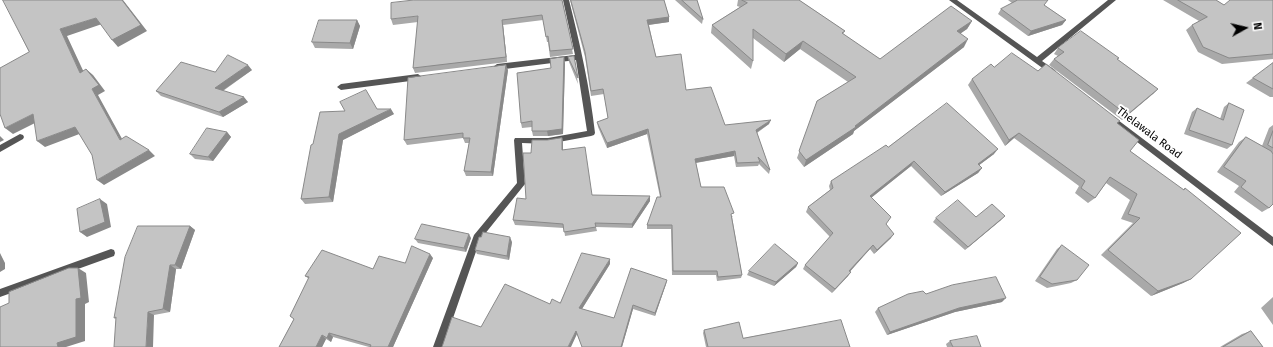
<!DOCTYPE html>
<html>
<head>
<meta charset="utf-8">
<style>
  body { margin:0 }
  #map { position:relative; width:1273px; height:347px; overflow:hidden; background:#fff; font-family:"Fira Sans",sans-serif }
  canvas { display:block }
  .north { position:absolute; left:1225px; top:8px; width:40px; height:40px; -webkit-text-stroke:3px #fff; paint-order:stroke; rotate:82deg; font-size:11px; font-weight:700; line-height:16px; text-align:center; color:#000 }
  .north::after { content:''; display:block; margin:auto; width:14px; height:18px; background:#000; clip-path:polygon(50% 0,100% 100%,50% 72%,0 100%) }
</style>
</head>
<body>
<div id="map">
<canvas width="1273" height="347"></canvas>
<div class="north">N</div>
</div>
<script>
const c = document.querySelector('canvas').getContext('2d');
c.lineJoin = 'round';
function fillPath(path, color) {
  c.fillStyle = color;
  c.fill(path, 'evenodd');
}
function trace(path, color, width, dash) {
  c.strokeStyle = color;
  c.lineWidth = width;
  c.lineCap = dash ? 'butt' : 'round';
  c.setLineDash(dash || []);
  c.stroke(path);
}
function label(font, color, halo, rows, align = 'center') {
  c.font = font + ' "Fira Sans",sans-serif';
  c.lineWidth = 4;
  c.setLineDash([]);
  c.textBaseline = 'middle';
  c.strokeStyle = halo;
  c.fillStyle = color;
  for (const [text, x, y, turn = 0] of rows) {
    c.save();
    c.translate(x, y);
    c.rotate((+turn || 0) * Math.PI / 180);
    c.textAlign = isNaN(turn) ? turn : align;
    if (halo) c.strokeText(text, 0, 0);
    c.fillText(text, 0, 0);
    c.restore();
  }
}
fillPath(new Path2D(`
  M563,0H569C580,44 590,88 595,133L594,135L591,136L548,144L522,143L525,184L480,240L443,347H433L474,235L517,183L514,140L515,138H548L587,131L576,60L497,70L493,67L497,64L575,55Z
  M949,0H957L1037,57L1108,0H1116L1042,61L1055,70L1056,72L1052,75Z
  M418,74L422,77L418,80L341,90L337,87L341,84Z
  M1110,114L1273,237V246L1107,119L1106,117L1107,115Z
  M20,134L23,135L24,137L23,139L0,152V145Z
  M111,249L114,250L115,253L114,256L0,297V289Z`), '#555');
fillPath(new Path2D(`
  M562,0L573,54L550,57L548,42H547L543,20L503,25L507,62L415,73L413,68L418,22L393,25L391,19Z
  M570,0H664L669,17V22L649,25L656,57L686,90L725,125L769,124L757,133L770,170L769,174L759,164L758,166L736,167L734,156L696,163L701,187L733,217H732L742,275L741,278L717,281L716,275H672L671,229H647V225L660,197L647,134L607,148L598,127L597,122L608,119L604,94L591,96L585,57Z
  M675,0H697L703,19L702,24Z
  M738,0H799L845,31L843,34L880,59L972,21L967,29L960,33L964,47L854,131L853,134L804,167L797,158L817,101L848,82L800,49L784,62L753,38V61L751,69L711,33L712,25L740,7L737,6Z
  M1008,0H1048L1044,5L1066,20L1062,25L1028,36L998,14L1001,9L1012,3Z
  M1163,0H1216L1224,5L1273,0V59L1222,64L1198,52L1186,30L1192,25L1199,21Z
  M357,20L360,26L353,49L315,48L312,42Z
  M1058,48L1117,59L1158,89L1122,120L1049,65L1054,59L1058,56L1054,54Z
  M574,56L578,84L569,62L568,57Z
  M565,63L563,134L548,136H533L532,131V127L522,128L521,123L551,68Z
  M1273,63V97H1270L1246,83Z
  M994,67L1038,71L1117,123L1130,151L1183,190L1185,188L1191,279L1183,283L1151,296L1101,255L1133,223L1121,219L1130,200L1106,183L1095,198L1088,203L1075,193L1079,186L1014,138L1005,146L968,85L972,79Z
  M252,70L223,91L248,102L223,117L161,96L156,91L215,72Z
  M508,70L493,176H466L464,171L469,143H465L463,138L407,145L404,140Z
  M1229,103L1232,145L1227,149L1184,134L1192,112L1197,108L1220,119L1224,107Z
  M377,109L394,114L343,140L333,202L305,204L301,199L313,144L345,111Z
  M1273,125V204L1269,208L1262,212L1234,192L1239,186L1217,172L1239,142L1246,137L1262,146L1269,128Z
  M227,132L231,137L213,161L195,159L190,154Z
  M562,138L563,143V150L592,195L650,201L632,228L596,227L597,231L565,236L564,228L515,225L513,220L526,199L531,153L547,140Z
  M888,147L994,154L979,165L982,168L978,173L941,196L911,166L871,198L886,224L891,238L874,254L870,249L850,271L848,276L832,293L803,269L805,265L830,237L806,212L808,207L830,190L829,186L831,181Z
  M976,217L1001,220L965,250L933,222L936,218Z
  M190,226L195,230L181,269H176L170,312L154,315L116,319L114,318Z
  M471,238L466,252L418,243L415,239Z
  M512,242L509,260L477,254L475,250Z
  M1062,245L1077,280L1071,283L1047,288L1035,281L1057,249Z
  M433,258L393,347H369L333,337L331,342L326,339L322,347H279L294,319L290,316L309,279L305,276L373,269Z
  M798,263L796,267L774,286L747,275L749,271Z
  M610,264L582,309L614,318L667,280L666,284L655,316L633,309L622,347H582L577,334L481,327L550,304L560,303Z
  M926,294L1002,302L955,312L887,335L875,312L878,308Z
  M1273,297V325L1261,308Z
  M704,330L743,338L850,347H706L703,333Z
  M1251,331L1263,347H1220L1242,334Z
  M950,341L981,347H947L946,344Z`), '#a9a9a9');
fillPath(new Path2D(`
  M122,0H123L147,31L118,47L112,40Z
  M669,17V22L647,25V20Z
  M96,18L102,24L67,36L87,79L80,73L60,29Z
  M357,20L360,26L353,49L350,43Z
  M502,20L503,25L507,62L506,57Z
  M1066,20L1062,25L1028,36L1031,31Z
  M972,21L967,29L953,39L957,31Z
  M968,39L964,47L854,131L853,134L804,167L806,160L855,126Z
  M803,41L800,49L784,62L786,54Z
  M564,57L565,63L563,134L548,136L547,131Z
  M248,65L252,70L219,93L215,88Z
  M506,65L508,70L493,176L491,172Z
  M86,69L93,75L105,91L98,95L126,146L120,140L92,89Z
  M1158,89L1153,94L1122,120L1127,115Z
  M244,97L248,102L223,117L219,112Z
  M391,109L394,114L343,140L333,202L329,197L339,134Z
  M33,114L41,120L13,134L5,128Z
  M771,120L769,124L754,134L756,130Z
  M75,127L82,133L45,147L37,141Z
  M648,129L647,134L607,148V143Z
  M227,132L231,137L213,161L208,157Z
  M1019,133L1014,138L1005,146L1009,140Z
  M0,136L4,140L0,142Z
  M562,138L563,143V155L562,150Z
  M998,149L994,154L974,169L978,164Z
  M149,150L155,156L104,185L97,180Z
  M735,151L734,156L694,163L695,159Z
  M914,161L911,166L867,201L870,196Z
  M982,168L978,173L941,196L945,192Z
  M650,196V201L632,228V224Z
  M100,199L107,204L111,227L87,237L80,232Z
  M1005,216L1001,220L965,250L968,247Z
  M190,226L195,230L181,269L175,265Z
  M469,234L471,238L466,252L464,248Z
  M894,234L891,238L874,254L877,250Z
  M510,237L512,242L509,260L507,256Z
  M873,245L870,249L847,275L849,271Z
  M0,253L5,263V269L0,272Z
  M430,254L433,258L393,347H388Z
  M610,259V264L580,312L579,308Z
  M798,263L796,267L774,286L776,282Z
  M170,265L176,269L170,312L163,309Z
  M78,268L86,273L89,302L85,304V341L66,347H58L57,343L76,299Z
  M851,272L848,276L832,293L835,289Z
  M1191,279L1183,283L1151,296L1158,291Z
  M667,280L666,284L655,316V313Z
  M1006,298L1002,302L955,312L887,335L890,332L959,308Z
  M633,305V309L622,347H621Z
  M148,312L154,315L153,347H146Z
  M576,331L577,334L571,347H568Z
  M329,333L333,337L331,342L327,338Z
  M322,335L326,339L322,347H316Z`), '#898989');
const building = new Path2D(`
  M3,0H122L141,25L112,40L96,18L60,29L80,73L86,69L99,85L92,89L120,140L126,136L149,150L97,180L92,155L75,127L37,141L33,114L5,128L0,114V68L29,52Z
  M414,0H562L573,49L550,51L548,36L546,37L542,15L502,20L506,57L413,68L418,16L391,19V3Z
  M571,0H664L669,17L647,20L656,57L681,54L686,90L711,87L725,125L771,120L756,130L770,170L758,157L760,162L737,163L735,151L695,159L701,187H724L734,213L731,214L742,275L718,277L717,271H673L672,225H647L657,197H661L648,129L607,143L597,122L608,118L603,89L591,91L585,52Z
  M682,0H697L703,19Z
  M742,0H799L845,31L842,33L880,59L951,6L972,21L957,31L968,39L855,126L856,127L806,160L799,151L817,101L856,77L803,41L786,54L753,29V61L712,25L747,3Z
  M1018,0H1048L1044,5L1066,20L1031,31L1001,9Z
  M1178,0H1216L1224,5L1230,0H1273V54L1229,58L1203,47L1192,25L1207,17Z
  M319,20H357L350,43L312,42Z
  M1081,31L1119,58L1117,59L1158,89L1127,115L1054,59L1064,52L1058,48Z
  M1012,53L1038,71L1046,64L1120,121L1117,123L1139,140L1130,151L1184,190L1185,188L1241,233L1191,279L1158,291L1108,250L1140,218L1128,214L1137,194L1110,177L1095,198L1081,188L1085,181L1019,133L1009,140L972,79L991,64L994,67Z
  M228,55L248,65L215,88L244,97L219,112L156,91L181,62L215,72Z
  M574,56L578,78L568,57Z
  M564,57L562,129L547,131H532V121L521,123L517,73L551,68L550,59Z
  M1273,63V89L1253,78Z
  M506,65L491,172L464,171L470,138H463V133L404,140L408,78Z
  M366,90L377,109H391L339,134L329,197L301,199L311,145L313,144L320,112L345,111L340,102Z
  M947,103L998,149L978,164L982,168L945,192L914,161L870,196L891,217L886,224L894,234L877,250L873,245L849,271L851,272L835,289L805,265L833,233L808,207L833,188L831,181L886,145L888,147Z
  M1229,103L1244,110L1232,145L1189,130L1197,108L1223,120Z
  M207,128L227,132L208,157L190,154Z
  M1273,131V148L1268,145Z
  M1246,137L1271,151L1273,154V204L1269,208L1241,187L1246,181L1224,167Z
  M562,138V150L585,147L592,195L650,196L632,224L595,223L596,227L564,232L563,224L513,220L517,198L526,199L523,153H531L532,140H547Z
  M100,199L105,222L80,232L77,209Z
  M958,200L976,217L992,204L1005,216L968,247L936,218Z
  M422,224L469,234L464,248L415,239Z
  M138,226H190L175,265H170L163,309L148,312L146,347H114L116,317L114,318L125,257Z
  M483,232L510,237L507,256L475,250L479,237H481Z
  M775,244L798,263L776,282L749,271Z
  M1062,245L1089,265L1077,280L1052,284L1040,277Z
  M412,246L430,254L388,347H370L371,345L329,333L327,338L322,335L316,347H279L294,319L290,316L309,277L305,276L322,250L373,269L379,256L405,263Z
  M582,253L610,259L579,308L614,318L631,268L667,280L655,313L633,305L621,347H582L576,331L568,347H442L452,317L481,327L505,284L550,304L552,299L560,303Z
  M69,268H78L81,298L76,299V337L57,343L58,347H0V307L9,303V292Z
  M996,277L1006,298L959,308L890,332L878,308L908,294L923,291L926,294L952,285Z
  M841,320L850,347H708L704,330L739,322L743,338Z
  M1251,331L1263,347H1223Z
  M977,336L981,347H953L950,341Z`);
fillPath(building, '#c4c4c4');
trace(building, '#898989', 1);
label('11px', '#000', '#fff', [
  ["Thelawala Road",1149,133,37]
]);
</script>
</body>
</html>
